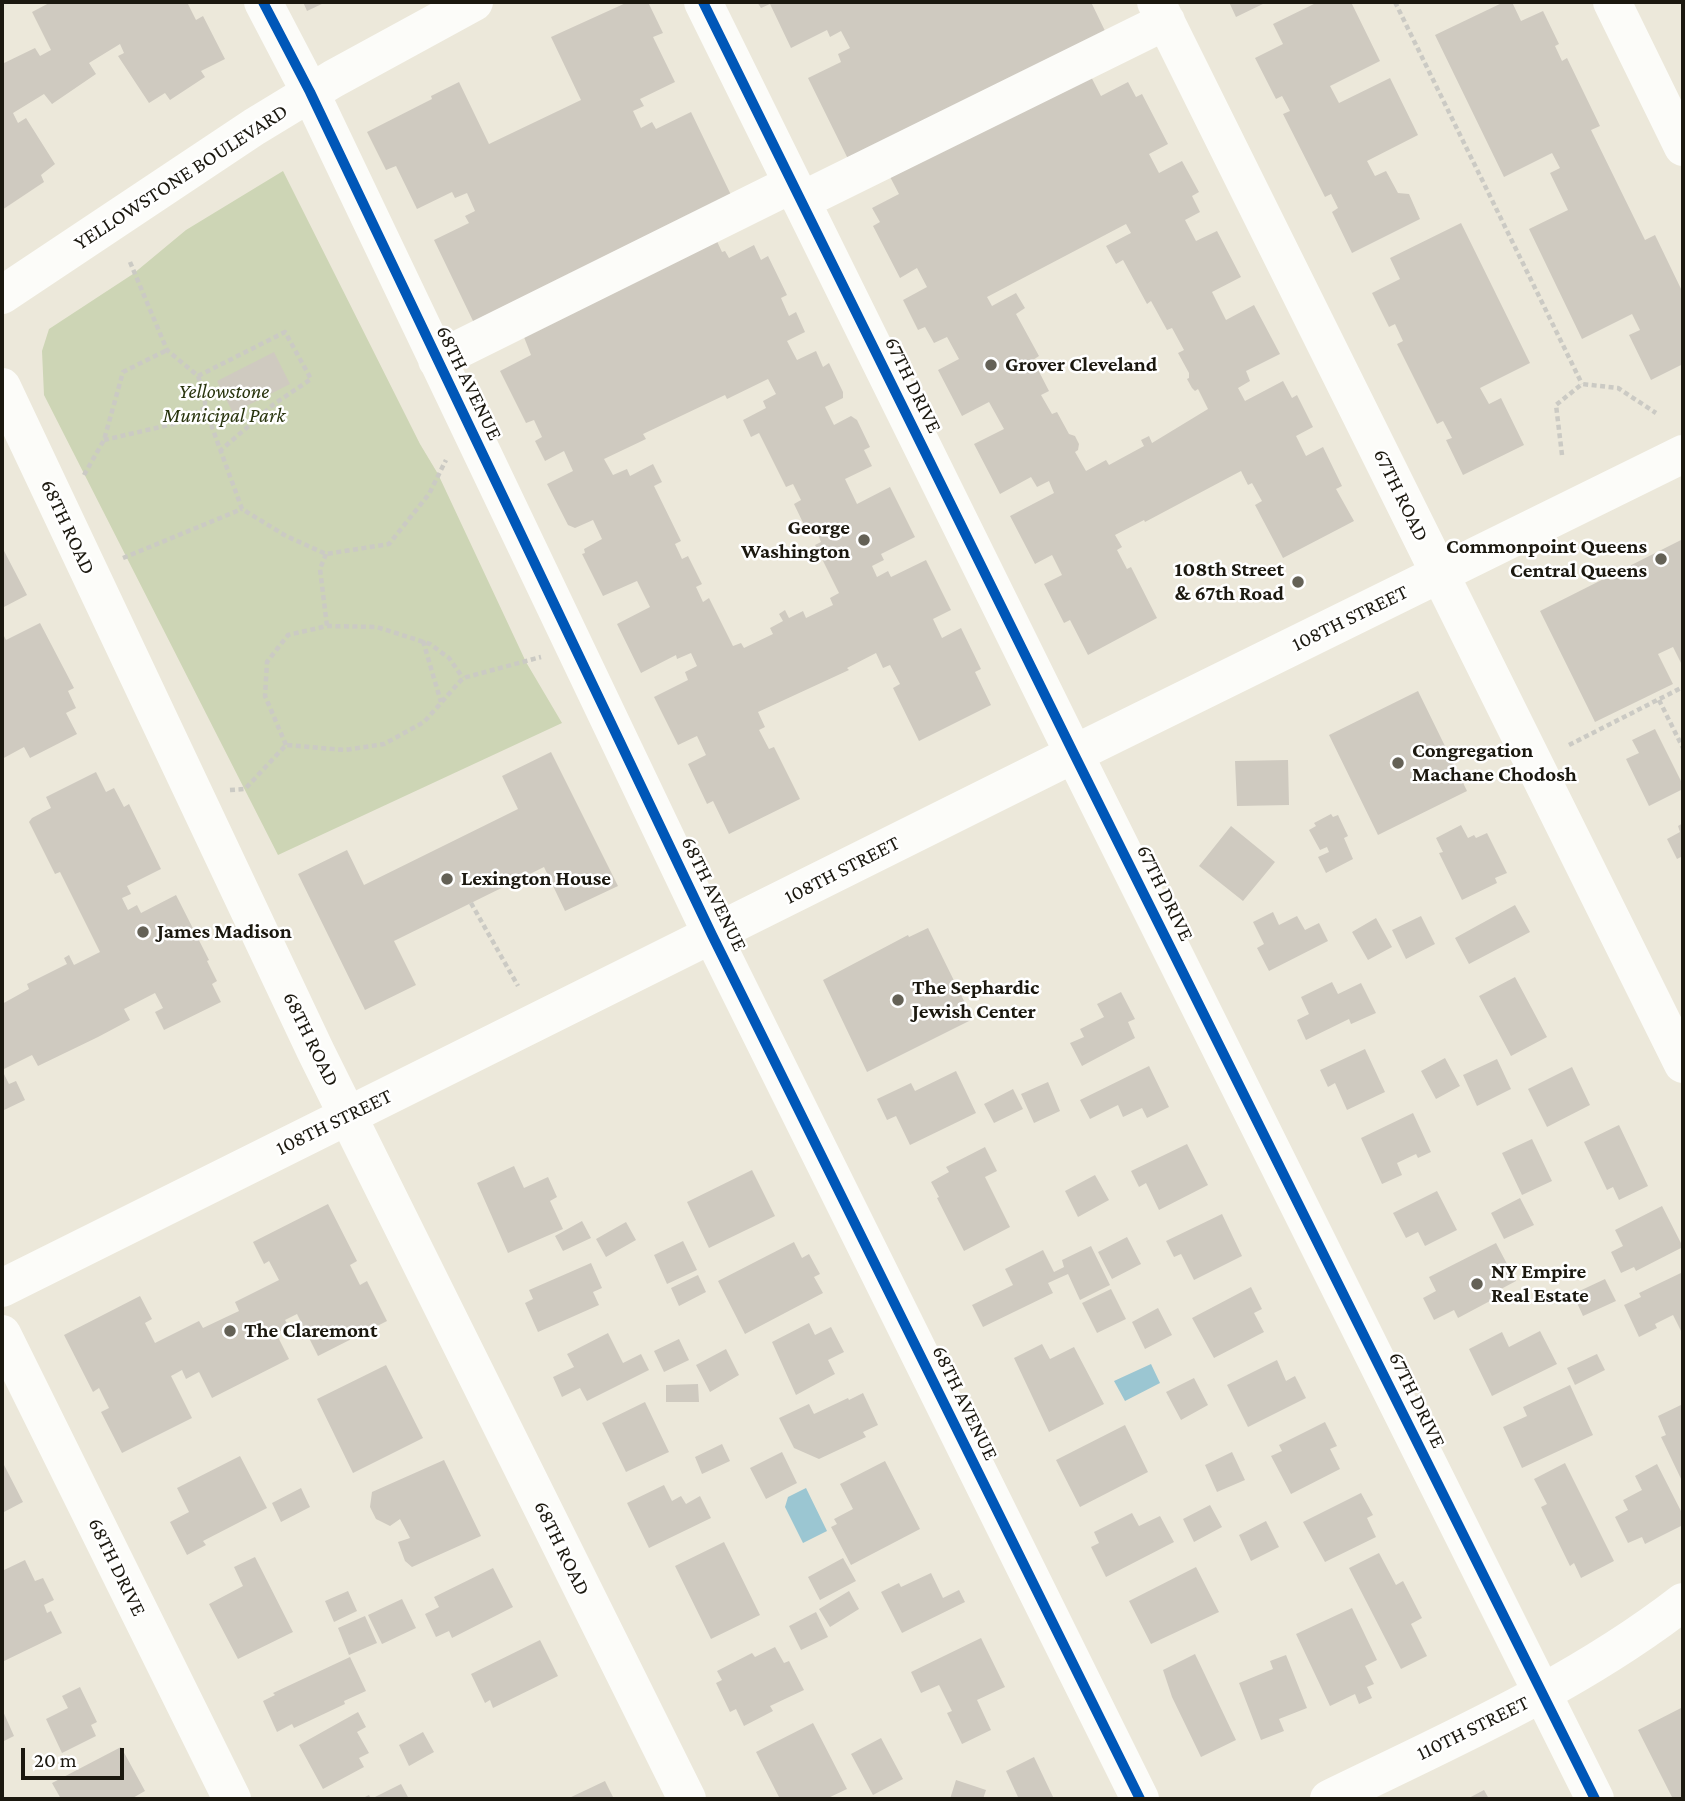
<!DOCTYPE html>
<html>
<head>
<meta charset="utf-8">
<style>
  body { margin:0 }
  #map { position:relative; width:1685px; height:1801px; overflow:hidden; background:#ece8da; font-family:"Crimson Pro",serif }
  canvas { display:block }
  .frame { position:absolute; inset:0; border:4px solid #1b180f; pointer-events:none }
  .scale { position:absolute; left:21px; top:1748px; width:103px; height:32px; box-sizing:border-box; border:4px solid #1b180f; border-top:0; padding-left:9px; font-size:21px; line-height:24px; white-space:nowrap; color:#1b180f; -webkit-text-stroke:5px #fff; paint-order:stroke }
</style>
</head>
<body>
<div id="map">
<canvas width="1685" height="1801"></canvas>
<div class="frame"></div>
<div class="scale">20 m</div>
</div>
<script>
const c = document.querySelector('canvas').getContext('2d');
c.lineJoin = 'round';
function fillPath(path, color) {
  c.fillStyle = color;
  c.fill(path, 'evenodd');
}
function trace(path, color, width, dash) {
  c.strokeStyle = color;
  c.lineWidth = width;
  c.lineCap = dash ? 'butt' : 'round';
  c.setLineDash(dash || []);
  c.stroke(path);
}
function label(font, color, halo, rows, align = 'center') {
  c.font = font + ' "Crimson Pro",serif';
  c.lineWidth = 5;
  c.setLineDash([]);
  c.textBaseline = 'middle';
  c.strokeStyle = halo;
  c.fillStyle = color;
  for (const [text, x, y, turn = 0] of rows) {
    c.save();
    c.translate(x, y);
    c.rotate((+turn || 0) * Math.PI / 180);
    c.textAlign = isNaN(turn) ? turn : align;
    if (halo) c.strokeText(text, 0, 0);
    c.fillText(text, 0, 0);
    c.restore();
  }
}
fillPath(new Path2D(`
  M283,171L420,444L438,474L526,662L562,723L278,855L44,395L42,351L49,329L133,274L186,230Z`), '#cdd5b5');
fillPath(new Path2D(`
  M1151,1364L1160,1383L1125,1401L1114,1381Z
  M806,1488L827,1531L803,1543L785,1507L788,1497Z`), '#9bc6d2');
fillPath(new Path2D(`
  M51,2H187L196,20L203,16L225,59L201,71L205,77L170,100L165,93L149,103L118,56L124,53L120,44L89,63L96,74L52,104L44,94L13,113L18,123L26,118L55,164L41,175L44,182L2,210V64L35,48L40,56L51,50L32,12Z
  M303,2H326L307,11Z
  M628,2H648L663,33L653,37L675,82L640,99L644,106L633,111L641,128L652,122L656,129L691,112L732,197L474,323L434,240L469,223L465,216L475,211L467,193L455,198L452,192L417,209L396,166L386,170L367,132L432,99L431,96L459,82L489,144L581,100L551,37Z
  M757,2H1091L1107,35L850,163L808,78L841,62L838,54L850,48L841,31L830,37L827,30L791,48L770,4L761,8Z
  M1229,2H1267L1236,17Z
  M1318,2H1351L1380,61L1330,86L1339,103L1390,78L1418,135L1367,161L1375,176L1386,171L1398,193L1409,194L1420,219L1352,253L1332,212L1338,208L1331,194L1325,197L1283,114L1290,111L1282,96L1276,99L1255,58L1283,44L1273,24Z
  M1504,2H1512L1521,21L1543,11L1559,44L1555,46L1562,61L1567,58L1600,126L1591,130L1645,240L1655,235L1683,293V364L1651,380L1629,335L1640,330L1632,314L1582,339L1529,229L1568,210L1550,173L1560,168L1552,153L1504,177L1435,35Z
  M1087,69L1101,96L1128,82L1136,97L1142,94L1168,144L1149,154L1159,173L1182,161L1199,192L1192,196L1200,212L1185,220L1196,241L1217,231L1241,277L1212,292L1226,320L1254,305L1280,354L1246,371L1250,381L1238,388L1245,401L1283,381L1292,398L1297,395L1313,427L1296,436L1306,456L1323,447L1342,486L1336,489L1354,521L1283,558L1255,505L1262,501L1252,483L1248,485L1241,471L1145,522L1144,520L1115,535L1122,547L1117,550L1127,569L1131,567L1157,618L1088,655L1070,620L1064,623L1044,584L1062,575L1052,555L1035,564L1010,516L1054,493L1049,481L1037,487L1031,477L1000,494L974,444L1004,429L989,402L962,416L938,370L959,359L947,337L934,343L925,327L918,330L903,300L927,287L917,268L900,278L873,226L880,222L872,208L899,194L888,173ZM1126,224L1131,233L1106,246L1116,264L1123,260L1147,304L1151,301L1167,330L1172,328L1184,350L1178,353L1189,373V378L1187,379L1192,388L1195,391L1198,389L1208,409L1152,443L1149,436L1141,440L1144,446L1109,465L1106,460L1086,471L1075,452L1078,450L1079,444L1075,436L1069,434L1057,412L1052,414L1041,395L1049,391L1033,360L1039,356L1016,314L1025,308L1016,293L992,306L987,297Z
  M1461,223L1530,363L1480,388L1489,404L1501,398L1524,445L1463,475L1446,440L1452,438L1443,421L1437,424L1397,344L1403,341L1395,324L1389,327L1372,293L1400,279L1390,258Z
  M715,237L722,252L725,251L729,258L754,245L761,260L768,256L787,295L781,298L789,316L796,312L805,332L787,341L797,360L816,351L823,367L829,363L843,392V398L825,407L834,425L851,416L857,420L870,447L864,450L872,466L845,479L857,504L890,487L915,537L881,554L884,560L872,566L877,577L888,571L891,577L926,560L951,610L933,619L942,638L961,628L981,669L975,672L991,705L919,741L893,688L900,684L890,665L883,668L876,653L847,668L849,670L758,712L765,727L759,730L769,749L774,747L800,799L729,834L713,801L707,804L688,764L706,755L697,736L678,745L654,697L688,680L685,672L697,666L691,653L677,659L676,655L641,673L617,624L650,607L637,581L603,596L582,554L585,553L584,549L602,539L593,520L575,528L568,525L547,484L573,471L564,451L545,461L535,441L542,437L534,420L526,423L500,371L531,355L522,332ZM768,379L776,394L763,401L766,408L743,420L751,437L759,433L786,487L793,484L801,500L794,504L806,529L814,525L821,542L815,545L839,593L830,598L833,605L806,618L803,611L789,618L785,610L779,614L783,621L770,628L773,634L744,648L741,643L733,646L709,598L703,602L696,587L702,584L688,556L682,559L675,544L681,541L654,486L662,482L653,464L630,476L627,469L613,475L604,459L646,439L643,434L725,395L727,399Z
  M274,352L290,384L233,413L217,381Z
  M1683,539V667L1673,647L1658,654L1673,684L1595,722L1540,611Z
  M2,547L27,595L2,608Z
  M40,623L74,688L68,691L76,708L66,713L77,734L30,758L24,747L2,759V632L6,640Z
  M1418,691L1467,791L1378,835L1329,735Z
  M1655,729L1683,785V789L1649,806L1626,759L1639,753L1632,740Z
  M551,752L618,886L565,911L544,867L394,941L416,985L365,1010L298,874L347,850L364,885L518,809L502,776Z
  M1288,760L1289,805L1237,806L1235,761Z
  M96,772L106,792L114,788L124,807L129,804L161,869L127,886L131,894L122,898L128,910L137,905L141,913L176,895L209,960L207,961L217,981L212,984L221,1002L164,1030L155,1012L163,1008L155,993L124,1009L130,1020L98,1037L38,1066L32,1055L2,1070L9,1084L16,1081L25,1100L2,1111V1004L29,989L27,984L67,964L64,958L69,955L74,965L100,952L60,872L55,874L29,822L32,818L51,808L46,797Z
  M1331,814L1333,817L1338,815L1348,836L1344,838L1353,859L1326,873L1318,857L1329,852L1327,847L1320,850L1309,830L1316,826L1314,823Z
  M1683,823V856L1677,859L1667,839L1680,832L1678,826Z
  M1461,825L1468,838L1474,835L1476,838L1487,833L1507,873L1495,878L1497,883L1462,900L1439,853L1443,852L1436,838Z
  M1231,826L1275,862L1243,901L1199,866Z
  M1515,905L1530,932L1469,964L1455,938Z
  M1273,912L1279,925L1297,916L1305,930L1319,923L1328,941L1269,971L1257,948L1264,944L1253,922Z
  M1421,916L1435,944L1406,959L1392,930Z
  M1376,918L1392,947L1368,960L1352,932Z
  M928,928L973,1019L867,1072L823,980L908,935L909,937Z
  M1515,977L1547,1037L1511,1056L1479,996Z
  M1332,982L1338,994L1361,983L1376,1013L1351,1024L1349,1019L1306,1040L1297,1020L1309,1014L1301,997Z
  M1121,992L1135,1019L1128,1022L1135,1038L1082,1066L1070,1043L1084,1037L1080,1029L1104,1017L1097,1004Z
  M1365,1049L1385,1092L1347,1110L1335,1083L1328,1087L1320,1070Z
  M1445,1058L1460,1086L1436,1099L1421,1071Z
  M1497,1059L1511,1089L1477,1106L1463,1075Z
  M1149,1066L1169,1107L1147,1118L1142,1108L1123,1117L1118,1105L1090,1119L1080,1100Z
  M1572,1067L1590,1105L1547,1127L1528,1089Z
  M956,1071L976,1113L910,1145L896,1116L887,1120L877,1099L911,1083L915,1091Z
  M1048,1082L1060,1111L1034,1123L1021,1094Z
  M1013,1089L1023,1109L994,1123L984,1104Z
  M1413,1113L1431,1152L1418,1158L1416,1154L1397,1163L1402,1175L1382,1184L1361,1138Z
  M1619,1125L1648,1186L1619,1200L1613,1187L1607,1190L1584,1142Z
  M1532,1139L1552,1181L1522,1195L1502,1153Z
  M1187,1144L1208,1185L1159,1210L1146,1183L1139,1187L1131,1171Z
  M985,1147L997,1171L985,1177L1010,1227L964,1251L937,1198L939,1197L931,1182L949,1172L946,1167Z
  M514,1166L524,1188L548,1177L557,1197L550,1201L563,1229L508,1253L477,1183Z
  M752,1170L775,1216L709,1248L687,1202Z
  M1095,1175L1109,1200L1078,1217L1065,1191Z
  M1437,1191L1457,1230L1425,1246L1418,1232L1406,1238L1393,1213Z
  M1520,1198L1534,1225L1504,1239L1491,1213Z
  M328,1204L357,1261L350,1265L360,1285L367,1281L387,1321L318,1356L297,1314L285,1320L289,1327L276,1333L289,1359L212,1398L199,1372L186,1379L182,1370L171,1376L192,1418L122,1453L101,1412L109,1408L99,1388L93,1392L64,1335L140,1296L152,1319L145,1323L155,1343L199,1321L203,1328L222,1319L239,1311L235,1302L279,1280L269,1261L264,1264L253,1242Z
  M1662,1206L1683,1247L1636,1271L1634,1267L1621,1273L1611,1252L1623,1246L1615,1230Z
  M1222,1214L1242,1256L1194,1280L1181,1254L1174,1257L1166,1241Z
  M582,1221L591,1238L563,1251L555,1236Z
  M626,1222L636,1240L606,1257L596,1239Z
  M1127,1237L1141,1264L1112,1279L1098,1252Z
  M683,1241L697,1270L667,1284L654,1255Z
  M794,1242L802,1258L809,1254L820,1274L814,1277L823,1293L745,1334L718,1281Z
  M1496,1243L1516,1281L1501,1289L1506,1298L1492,1304L1490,1301L1458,1318L1454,1310L1434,1320L1423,1298L1436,1291L1429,1277Z
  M1091,1246L1110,1285L1080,1300L1068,1274L1048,1283L1053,1293L983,1327L972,1305L1013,1285L1005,1269L1043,1250L1054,1272L1064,1267L1062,1260Z
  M591,1263L602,1288L593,1292L599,1305L538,1332L525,1303L533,1299L529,1290Z
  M1683,1272V1335L1673,1315L1655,1324L1657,1328L1639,1337L1624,1305L1641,1297L1639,1293Z
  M698,1275L706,1292L679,1306L671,1288Z
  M1605,1279L1616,1301L1583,1316L1573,1294Z
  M1251,1287L1262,1309L1254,1313L1264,1332L1214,1358L1192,1318Z
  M1111,1289L1126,1319L1097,1333L1082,1303Z
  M1158,1308L1172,1335L1145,1349L1132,1322Z
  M809,1323L815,1335L831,1327L844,1352L828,1360L835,1374L796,1395L772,1342Z
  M1540,1331L1557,1364L1492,1396L1469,1349L1502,1332L1509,1347Z
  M608,1333L623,1363L641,1354L649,1370L587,1401L580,1388L562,1397L553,1377L574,1367L567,1354Z
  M679,1339L689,1360L664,1372L654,1351Z
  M1042,1344L1050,1359L1074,1347L1104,1404L1049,1432L1014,1358Z
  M726,1349L739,1375L710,1392L696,1365Z
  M1597,1354L1605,1370L1575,1385L1567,1368Z
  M1277,1360L1286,1381L1295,1376L1306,1398L1248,1427L1227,1385Z
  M386,1365L423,1438L353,1473L317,1399Z
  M1194,1378L1208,1405L1181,1420L1166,1392Z
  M698,1384L699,1402H666V1385Z
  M1570,1385L1593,1435L1522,1468L1503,1427L1527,1416L1523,1407Z
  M863,1393L878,1425L863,1432L866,1437L819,1459L794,1448L779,1418L809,1404L814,1414L848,1398L849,1400Z
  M645,1402L669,1452L626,1472L602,1423Z
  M1683,1404V1483L1661,1437L1666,1435L1658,1416Z
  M1325,1422L1337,1446L1330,1449L1340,1469L1291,1494L1271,1456L1282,1451L1279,1445Z
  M1125,1425L1148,1472L1080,1507L1056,1460Z
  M722,1444L730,1461L702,1474L695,1457Z
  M782,1452L797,1483L766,1499L750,1468Z
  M1232,1452L1245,1480L1217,1492L1205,1465Z
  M240,1456L267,1508L203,1541L206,1545L187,1555L170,1522L189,1512L177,1488Z
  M444,1460L481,1536L412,1567L405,1561L398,1542L410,1538L400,1519L390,1526L376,1519L370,1507L372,1492Z
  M2,1461L23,1502L2,1513Z
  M885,1461L920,1529L851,1565L831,1527L837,1524L834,1519L853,1509L840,1484Z
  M1565,1463L1614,1561L1581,1578L1574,1563L1570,1566L1541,1507L1547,1504L1534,1479Z
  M1657,1464L1683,1515V1525L1645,1544L1642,1537L1628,1543L1615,1517L1628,1510L1623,1500L1642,1490L1635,1476Z
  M664,1485L672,1501L681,1496L686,1504L700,1496L711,1518L649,1548L627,1503Z
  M301,1488L310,1507L281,1522L272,1503Z
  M1361,1493L1373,1515L1367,1518L1376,1537L1325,1562L1303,1522Z
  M1210,1505L1222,1527L1194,1542L1183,1519Z
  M1132,1513L1139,1526L1160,1516L1174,1542L1106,1577L1091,1547L1099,1543L1094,1532Z
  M1266,1521L1279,1547L1251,1561L1239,1535Z
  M724,1542L760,1615L711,1639L675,1566Z
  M1379,1553L1396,1585L1403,1581L1422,1618L1411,1624L1427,1656L1401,1669L1349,1568Z
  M255,1557L293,1632L238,1659L209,1604L243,1586L234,1567Z
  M843,1558L856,1581L820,1600L808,1577Z
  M25,1560L35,1581L43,1578L54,1600L44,1605L47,1613L51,1611L62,1633L2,1662V1571Z
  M1196,1567L1219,1612L1151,1644L1129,1601Z
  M493,1568L513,1607L452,1638L449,1631L436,1637L425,1614L439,1607L434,1597Z
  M931,1573L943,1598L959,1590L965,1602L902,1633L881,1592L899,1583L901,1587Z
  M348,1591L357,1611L334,1622L325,1601Z
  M849,1591L859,1609L830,1627L819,1609Z
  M402,1599L416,1628L382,1644L368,1615Z
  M1352,1608L1377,1660L1365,1666L1374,1684L1367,1687L1372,1698L1359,1704L1355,1694L1330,1706L1296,1634Z
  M816,1612L828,1637L801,1650L789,1626Z
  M365,1616L377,1643L349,1655L338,1628Z
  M981,1638L1005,1687L977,1700L991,1730L962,1744L947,1713L952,1711L939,1685L921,1693L911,1672Z
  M540,1640L558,1676L493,1708L490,1700L485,1703L471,1674Z
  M775,1647L784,1663L789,1661L804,1690L770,1706L773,1711L744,1726L736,1709L730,1712L716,1683L722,1680L717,1671L752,1653L755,1657Z
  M1195,1654L1236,1740L1201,1757L1172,1697L1163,1670Z
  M1286,1655L1307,1708L1279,1719L1284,1731L1261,1740L1239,1683L1273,1669L1270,1661Z
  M350,1657L366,1691L344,1701L345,1704L294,1728L292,1724L277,1732L263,1701L275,1695L273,1693Z
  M80,1687L97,1722L91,1725L96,1736L62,1753L46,1719L68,1708L62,1696Z
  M1683,1707V1799H1673L1638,1730Z
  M2,1709L14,1736L2,1742Z
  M358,1712L366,1727L357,1732L369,1753L359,1758L364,1767L323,1789L299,1745Z
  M813,1723L847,1789L826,1799H780L756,1752Z
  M423,1732L434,1752L409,1766L399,1745Z
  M881,1738L903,1779L873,1795L851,1754Z
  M121,1747L145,1791L131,1799H61L52,1783Z
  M1034,1757L1054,1799H1013L1018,1797L1006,1771Z
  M956,1780L986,1790L983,1799H950Z
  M605,1781L614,1799H567Z
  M401,1784L409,1799H361L369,1795L371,1799Z
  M1484,1790L1489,1799H1467Z`), '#cfcac0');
trace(new Path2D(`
  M1395,2L1582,384
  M130,262L167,350L198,376L205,396V408L242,509L286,536L326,554L389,544L429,494L446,460
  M198,376L285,332L311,379L274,404L221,450
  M104,440L173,424L205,408
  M1562,455L1556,405L1582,384L1618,388L1656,413
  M84,475L104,440L123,372L167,350
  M326,554L320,569L327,626
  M123,558L242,509
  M423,641L441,702
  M1659,700L1683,748
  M286,745L265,696L267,662L288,635L327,626L377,627L430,644L449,658L463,678
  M1569,745L1683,687
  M230,790L245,789L286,745L345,750L384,744L424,722L463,678L541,657
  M471,903L518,986`), '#cbcac4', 4.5, [5, 3.5]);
trace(new Path2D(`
  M263,2L310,92L712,935L1140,1799
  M703,2L1074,754L1595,1799
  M1156,2L1683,1064
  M1612,2L1683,147
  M801,201L1166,21
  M2,295L254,127L333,79L474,2
  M437,360L792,184
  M2,387L316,1052L687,1799
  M2,1334L232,1799
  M1329,1799C1450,1740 1576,1685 1683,1602`), '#fcfcf9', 38);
trace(new Path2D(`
  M2,1288L1074,754L1683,454`), '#fcfcf9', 38);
trace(new Path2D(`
  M263,2L310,92L712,935L1140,1799
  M703,2L1074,754L1595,1799`), '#0057b8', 10);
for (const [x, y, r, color] of [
  [991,365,7,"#646156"],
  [864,540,7,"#646156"],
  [1661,559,7,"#646156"],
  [1298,582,7,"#646156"],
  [1398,763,7,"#646156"],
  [447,879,7,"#646156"],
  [143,932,7,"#646156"],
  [898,1000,7,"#646156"],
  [1477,1284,7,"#646156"],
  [230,1331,7,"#646156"]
]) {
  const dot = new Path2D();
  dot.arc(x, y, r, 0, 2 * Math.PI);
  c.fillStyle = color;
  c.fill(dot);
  trace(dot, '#fff', 2.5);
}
label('21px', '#1b180f', '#fff', [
  ["YELLOWSTONE BOULEVARD",181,177,-33],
  ["68TH AVENUE",469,383,64],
  ["67TH DRIVE",913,385,64],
  ["67TH ROAD",1401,495,64],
  ["68TH ROAD",68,527,65],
  ["108TH STREET",1350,618,-26],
  ["108TH STREET",842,870,-27],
  ["67TH DRIVE",1165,893,64],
  ["68TH AVENUE",714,894,64],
  ["68TH ROAD",311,1039,64],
  ["108TH STREET",334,1122,-26],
  ["67TH DRIVE",1417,1400,64],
  ["68TH AVENUE",965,1403,64],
  ["68TH ROAD",562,1548,64],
  ["68TH DRIVE",117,1567,64],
  ["110TH STREET",1473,1728,-26]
]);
label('bold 21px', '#1b180f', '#fff', [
  ["Grover Cleveland",1005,365],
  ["George",850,528,"right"],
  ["Washington",850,552,"right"],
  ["Commonpoint Queens",1647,547,"right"],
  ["Central Queens",1647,571,"right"],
  ["108th Street",1284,570,"right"],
  ["& 67th Road",1284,594,"right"],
  ["Congregation",1412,751],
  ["Machane Chodosh",1412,775],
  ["Lexington House",461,879],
  ["James Madison",157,932],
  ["The Sephardic",912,988],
  ["Jewish Center",912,1012],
  ["NY Empire",1491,1272],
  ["Real Estate",1491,1296],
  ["The Claremont",244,1331]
], 'left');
label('italic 21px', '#29350e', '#fff', [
  ["Yellowstone",224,392],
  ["Municipal Park",224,416]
]);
</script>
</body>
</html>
